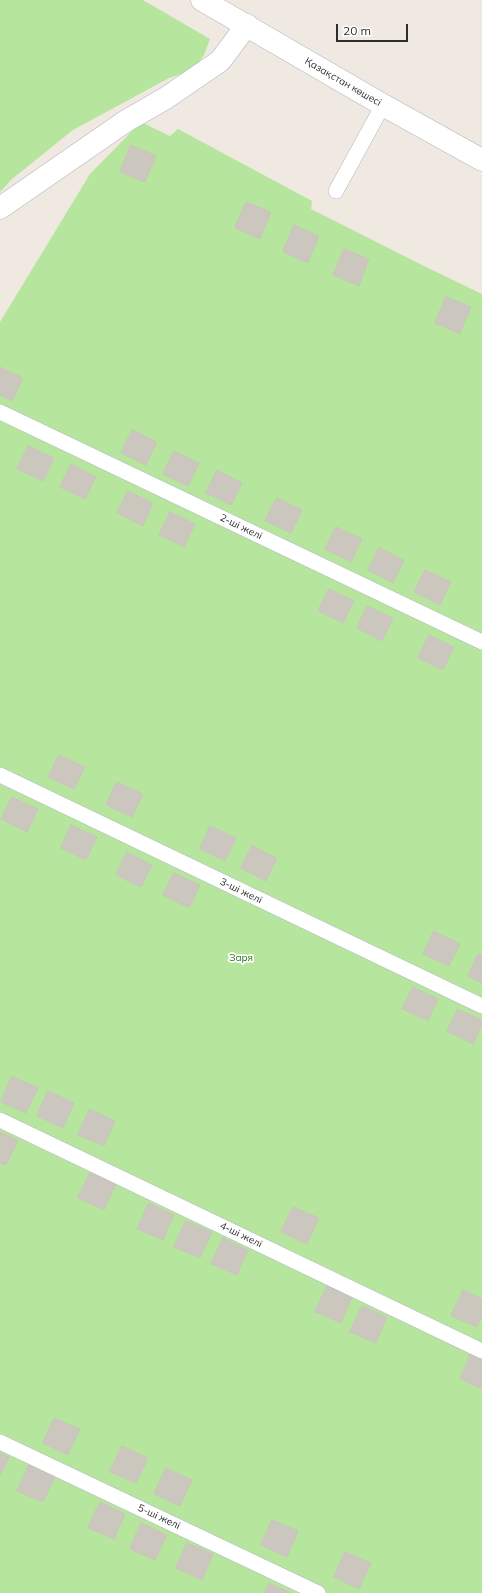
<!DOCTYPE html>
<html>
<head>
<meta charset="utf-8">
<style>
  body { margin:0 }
  #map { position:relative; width:482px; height:1593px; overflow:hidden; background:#efe9e1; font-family:Mulish,sans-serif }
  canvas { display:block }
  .scale { position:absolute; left:336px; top:24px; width:72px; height:18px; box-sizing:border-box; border:2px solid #2e2e2e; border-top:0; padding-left:5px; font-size:12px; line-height:14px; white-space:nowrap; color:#2e2e2e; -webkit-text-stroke:3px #fff; paint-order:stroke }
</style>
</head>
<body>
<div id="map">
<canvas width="482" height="1593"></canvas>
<div class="scale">20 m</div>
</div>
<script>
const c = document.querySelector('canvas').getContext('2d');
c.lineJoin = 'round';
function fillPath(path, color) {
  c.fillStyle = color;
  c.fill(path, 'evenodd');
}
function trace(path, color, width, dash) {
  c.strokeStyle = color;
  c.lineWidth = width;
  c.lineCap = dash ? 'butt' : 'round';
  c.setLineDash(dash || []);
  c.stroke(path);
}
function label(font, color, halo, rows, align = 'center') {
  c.font = font + ' Mulish,sans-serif';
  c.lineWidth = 3.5;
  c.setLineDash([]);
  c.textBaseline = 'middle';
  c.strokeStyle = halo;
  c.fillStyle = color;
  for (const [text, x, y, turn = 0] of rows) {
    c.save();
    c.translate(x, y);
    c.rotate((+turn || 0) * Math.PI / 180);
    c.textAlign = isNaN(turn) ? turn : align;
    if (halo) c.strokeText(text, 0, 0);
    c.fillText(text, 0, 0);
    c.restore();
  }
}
fillPath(new Path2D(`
  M0,0H143L210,39L204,55L193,70L169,78L73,130L12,179L0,192Z
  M141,122L170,136L178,129L312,201L311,209L424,266L482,294V1593H0V322L90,174Z`), '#b6e59e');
const building = new Path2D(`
  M131,145L156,156L145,182L120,172Z
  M246,202L271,212L260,239L235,228Z
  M294,225L319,236L308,263L283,252Z
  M344,249L369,259L359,286L333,275Z
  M446,297L471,307L460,334L435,323Z
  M0,367L23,378L12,401L0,395Z
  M132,430L157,442L146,465L121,453Z
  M28,446L54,458L43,481L17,469Z
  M174,451L199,463L188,486L163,474Z
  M71,464L96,477L85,499L60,487Z
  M217,470L242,483L231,505L206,493Z
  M128,491L153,503L143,526L117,513Z
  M277,498L302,510L291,533L265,521Z
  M170,512L195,524L184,547L159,535Z
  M336,527L362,539L351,562L325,549Z
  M379,548L404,560L393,583L368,570Z
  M425,570L451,582L440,605L414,592Z
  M329,589L354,601L343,623L318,611Z
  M367,606L393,618L382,641L357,628Z
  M429,635L454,647L443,670L418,658Z
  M59,755L85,767L74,789L48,777Z
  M117,782L143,794L132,817L106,805Z
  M12,797L38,809L27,832L1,819Z
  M71,825L97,837L86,860L61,848Z
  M210,826L236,838L225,861L200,849Z
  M252,846L277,858L266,881L241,868Z
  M127,852L152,865L141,887L116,875Z
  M174,873L200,885L189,908L163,895Z
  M434,931L460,944L449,966L423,954Z
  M478,954L482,955V983L468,976Z
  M413,987L438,999L428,1021L402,1009Z
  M458,1009L482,1020V1025L473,1044L447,1031Z
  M12,1076L38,1088L26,1113L1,1102Z
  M48,1091L74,1103L63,1128L37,1116Z
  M90,1109L115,1121L104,1146L78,1135Z
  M0,1132L18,1140L6,1165L0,1163Z
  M90,1173L116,1184L104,1210L78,1198Z
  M149,1203L174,1215L163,1240L137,1229Z
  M293,1207L319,1218L307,1244L281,1232Z
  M186,1221L212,1232L200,1258L174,1247Z
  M223,1238L248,1250L237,1275L211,1264Z
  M327,1286L352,1297L341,1323L315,1312Z
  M463,1290L482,1299V1315L477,1327L451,1316Z
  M362,1306L387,1317L376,1343L350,1332Z
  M471,1353L482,1358V1389L460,1379Z
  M54,1418L80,1429L68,1455L43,1443Z
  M122,1446L148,1458L136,1483L110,1472Z
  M0,1453L9,1457L0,1476Z
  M29,1465L55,1477L43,1502L17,1491Z
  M166,1468L192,1480L180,1506L154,1494Z
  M100,1502L125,1514L114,1539L88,1528Z
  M272,1520L298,1531L287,1557L261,1545Z
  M141,1523L167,1535L155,1560L130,1549Z
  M187,1543L213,1554L202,1580L176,1568Z
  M345,1552L371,1563L359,1589L334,1577Z
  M269,1583L291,1593H265Z`);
fillPath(building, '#cbc7bf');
trace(building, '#cbc5ba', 1);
const lane = new Path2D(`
  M336,191L383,105
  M0,412L482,642
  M0,775L482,1006
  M0,1120L482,1351
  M0,1442L318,1593`);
const street = new Path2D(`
  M0,208L126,121L166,98L220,61L247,25`);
const secondary = new Path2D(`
  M202,0L383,105L482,160`);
trace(lane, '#b4b7c1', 16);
trace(street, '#b4b7c1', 23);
trace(secondary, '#b4b7c1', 23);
trace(lane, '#fff', 15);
trace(street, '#fff', 22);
trace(secondary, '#fff', 22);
label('10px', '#2e2e2e', '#fff', [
  ["Қазақстан көшесі",343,82,30],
  ["2-ші желі",241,527,26],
  ["3-ші желі",241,891,26],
  ["4-ші желі",241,1235,26],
  ["5-ші желі",159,1517,25]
]);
label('10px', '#2c6e1b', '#fff', [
  ["Заря",241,958]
]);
</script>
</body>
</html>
